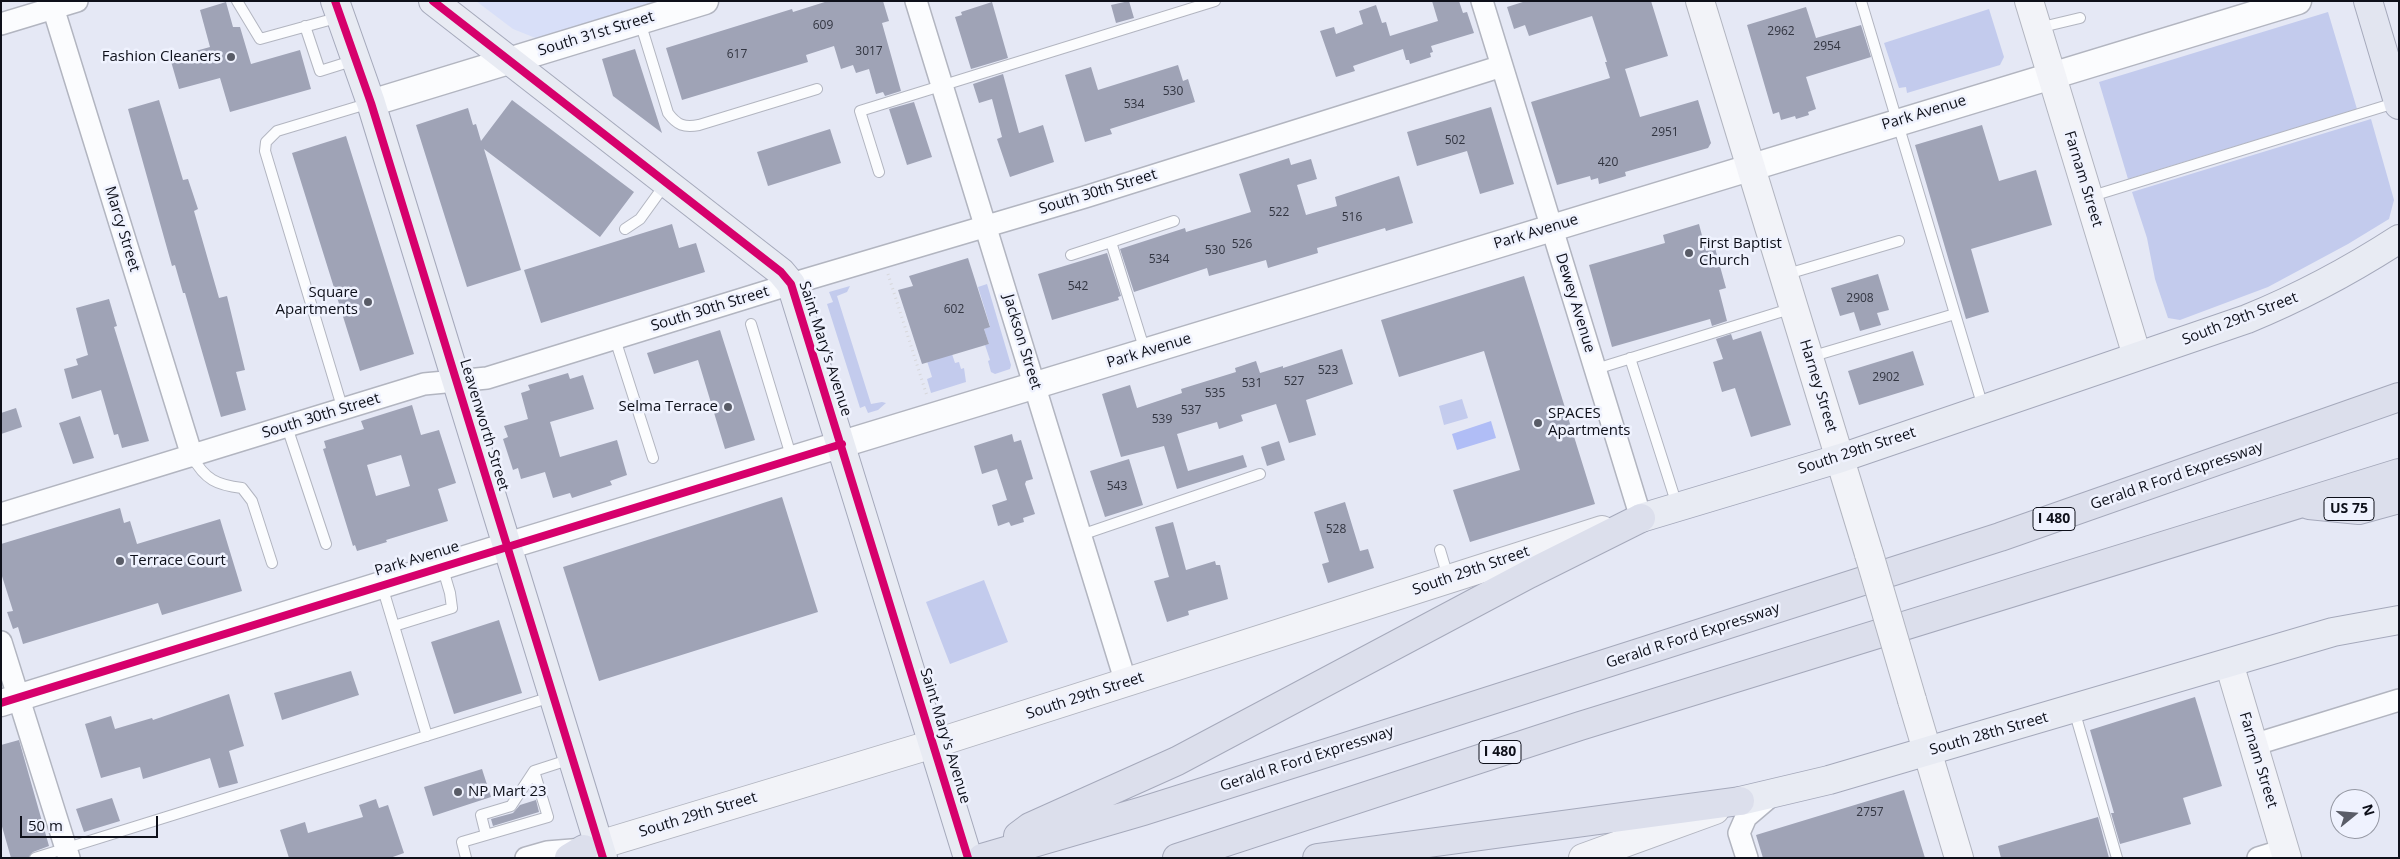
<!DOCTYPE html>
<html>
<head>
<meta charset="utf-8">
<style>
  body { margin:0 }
  #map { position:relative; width:2400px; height:859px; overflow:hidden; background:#e5e8f5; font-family:"Open Sans",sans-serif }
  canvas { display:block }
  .frame { position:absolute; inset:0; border:2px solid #0e101a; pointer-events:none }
  .north { position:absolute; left:2330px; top:789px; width:50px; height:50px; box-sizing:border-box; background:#eff2fe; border:1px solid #9598a3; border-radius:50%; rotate:73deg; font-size:14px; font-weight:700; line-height:20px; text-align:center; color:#0e101a }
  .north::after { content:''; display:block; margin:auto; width:18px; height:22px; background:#595c67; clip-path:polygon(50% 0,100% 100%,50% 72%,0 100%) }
  .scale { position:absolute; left:20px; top:816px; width:138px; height:22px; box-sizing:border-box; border:2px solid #0e101a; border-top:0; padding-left:6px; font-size:15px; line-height:18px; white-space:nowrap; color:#0e101a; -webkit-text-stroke:4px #eff2fe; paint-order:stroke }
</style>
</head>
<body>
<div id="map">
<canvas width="2400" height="859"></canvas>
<div class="frame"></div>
<div class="north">N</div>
<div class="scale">50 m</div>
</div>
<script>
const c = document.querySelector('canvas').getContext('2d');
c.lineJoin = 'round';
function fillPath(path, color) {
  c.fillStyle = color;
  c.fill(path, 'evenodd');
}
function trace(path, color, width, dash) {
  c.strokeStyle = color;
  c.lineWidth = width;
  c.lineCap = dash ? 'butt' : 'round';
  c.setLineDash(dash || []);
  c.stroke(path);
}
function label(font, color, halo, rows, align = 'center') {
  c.font = font + ' "Open Sans",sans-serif';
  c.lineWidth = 5;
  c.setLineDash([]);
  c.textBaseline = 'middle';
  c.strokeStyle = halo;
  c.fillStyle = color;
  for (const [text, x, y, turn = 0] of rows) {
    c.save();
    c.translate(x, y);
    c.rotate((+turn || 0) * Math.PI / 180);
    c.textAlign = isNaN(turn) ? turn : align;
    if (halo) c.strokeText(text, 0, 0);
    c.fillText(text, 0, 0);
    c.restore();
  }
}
fillPath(new Path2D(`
  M476,1H660L538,39L513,29Z`), '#d8dff8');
fillPath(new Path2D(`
  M1989,9L2004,57L2000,65L1907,93L1906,87L1899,88L1884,43Z
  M2328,12L2357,109L2128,179L2099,82Z
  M2371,119L2394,200L2389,219L2348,244L2268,287L2180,320L2168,318L2155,279L2147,238L2132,192Z
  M987,284L1011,365L1010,369L995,374L991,372L988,361L990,360L985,345L989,344L984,329L990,326L978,287Z
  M850,286L847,292L837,296L871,404L882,402L886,403L878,410L868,413L865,406L860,408L827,304L833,302L829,292Z
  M952,354L955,363L959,362L961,369L964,368L966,382L931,393L927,379L932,377L927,361Z
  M1462,399L1468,418L1444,425L1439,406Z
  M984,580L1008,642L950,664L926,602Z`), '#c3cbed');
fillPath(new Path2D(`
  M1491,421L1496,438L1457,450L1452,434Z`), '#b0bdf6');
fillPath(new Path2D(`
  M828,1H883L889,21L882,23L901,91L885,96L883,92L876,94L869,69L856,73L853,65L841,69L834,46L806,55L808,62L682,100L666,48L792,9L793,12Z
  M1129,1L1134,18L1116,23L1111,5Z
  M1432,1H1459L1463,13L1467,12L1474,33L1431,46L1433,52L1430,53L1431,57L1410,64L1409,60H1406L1403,49L1353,66L1355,71L1336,77L1320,31L1334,27L1336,34L1363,24L1359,11L1376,5L1382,23L1386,22L1390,36L1438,21Z
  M1526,1H1651L1668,56L1625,69L1640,117L1698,100L1711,143L1708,148L1625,172L1626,176L1599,184L1598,178L1591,180L1590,176L1557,185L1531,102L1610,78L1605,62H1607L1592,16L1529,36L1525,25L1514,29L1507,7Z
  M226,2L233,27H240L251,64L300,50L311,89L230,112L220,78L179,89L170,58L210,47L200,10Z
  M992,2L1008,58L971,69L955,17L962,15L961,12Z
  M1806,7L1816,38L1861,25L1871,57L1806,77L1816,109L1808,112L1809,115L1796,119L1795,116L1781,120L1779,112L1773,114L1747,25Z
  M635,49L662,133L613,96L602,59Z
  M1178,65L1183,81L1188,79L1195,102L1110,129L1112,134L1085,142L1065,75L1091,67L1098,90Z
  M1003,74L1019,133L1043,125L1054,162L1010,177L997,139L1002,137L992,99L979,103L973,84Z
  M159,100L183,180L188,179L198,209L194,211L219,298L227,296L245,370L236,372L246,410L221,417L185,293H183L175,265L172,266L128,109Z
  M512,100L634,192L600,237L484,149L521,270L467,287L416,125L468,108L473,125L476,124L481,141Z
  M914,102L932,157L907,165L889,109Z
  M1491,107L1514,184L1480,194L1467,151L1417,166L1407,132Z
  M1982,125L1999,181L2036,170L2052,225L1971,249L1989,312L1966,319L1915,145Z
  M830,129L841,163L768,186L757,152Z
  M346,136L414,354L360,371L292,153Z
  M1289,158L1291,165L1311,159L1317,179L1297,185L1306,215L1337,206L1335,197L1399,176L1413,223L1386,231L1385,228L1317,248L1318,253L1268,268L1266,260L1209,276L1207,268L1134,292L1120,249L1185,228L1186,232L1251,212L1239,174Z
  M672,224L679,248L696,243L705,272L541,323L524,270Z
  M1699,224L1706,251L1715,248L1726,288L1719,290L1727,321L1712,326L1710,319L1612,347L1589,265L1665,243L1663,235Z
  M1107,253L1121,296L1118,297L1119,300L1052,320L1038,274Z
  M968,258L990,327L984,329L989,344L922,364L898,290L913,286L909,276Z
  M1878,274L1889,310L1877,313L1881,325L1860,331L1854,312L1840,316L1831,288Z
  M1524,276L1595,504L1470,542L1453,490L1520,470L1484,351L1399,377L1381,320Z
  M109,299L117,326L114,327L149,441L122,448L118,434L114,435L101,390L72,399L64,369L78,365L76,359L88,355L76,308Z
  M720,330L755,440L725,449L698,360L654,374L647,353Z
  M1761,331L1791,425L1751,437L1735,388L1722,392L1713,362L1723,359L1716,339L1731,334L1733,340Z
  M1342,349L1353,384L1306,400L1316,435L1289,443L1276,404L1241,415L1243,421L1219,429L1217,422L1177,434L1188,471L1243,455L1247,467L1177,489L1164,446L1121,457L1102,394L1130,385L1137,408L1182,393L1181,389L1236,372L1235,368L1256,361L1260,373L1283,366V368Z
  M1913,351L1924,385L1859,405L1848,371Z
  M568,373L570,379L583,375L594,409L550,422L560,457L617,440L627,475L610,481L612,485L572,498L570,493L553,498L545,472L521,479L518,468L513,470L503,439L508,437L504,426L528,419L521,393L530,390L528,385Z
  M412,405L421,435L439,430L456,483L438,489L448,521L386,540L387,542L357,551L355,545L353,546L323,449L326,448L324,441L364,429L361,421ZM401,455L410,486L376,496L367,465Z
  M16,408L22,427L1,434V413Z
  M80,416L94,458L73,464L59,423Z
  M1012,434L1014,442L1021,440L1033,479L1026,481L1025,484L1035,514L1023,518L1024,522L1011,526L1009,522L998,526L992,505L1007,500L997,469L982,474L974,446Z
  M1279,441L1285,460L1267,466L1261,447Z
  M1129,459L1143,505L1105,517L1090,471Z
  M782,497L818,612L599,681L563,567Z
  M1345,502L1360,551L1368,549L1374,568L1328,583L1322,564L1329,562L1314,512Z
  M120,508L124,523L130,521L137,544L220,519L242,591L162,615L158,603L23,644L18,627L13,629L7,612L13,611L1,573V544Z
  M1173,522L1186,570L1215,561L1216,565H1220L1228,599L1188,611L1189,615L1167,622L1154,581L1169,577L1155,527Z
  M499,620L522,693L454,714L431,642Z
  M351,671L359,695L282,720L274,693Z
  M229,694L244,746L229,751L238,783L219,788L210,758L143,779L140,767L101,778L85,724L111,716L115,729L152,718L153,720Z
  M2195,697L2222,786L2183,798L2191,824L2120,844L2111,813H2114L2090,730Z
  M19,740L49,846L33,852L28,858H11L1,823V745Z
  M482,769L491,797L433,816L424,787Z
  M1904,790L1925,858H1763L1756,835Z
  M112,798L120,821L84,832L76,809Z
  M376,799L379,808L388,805L404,853L390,858H289L280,830L305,822L308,833L363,817L359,805Z
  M536,800L539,812L493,826L491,819L513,813L520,805Z
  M2098,817L2109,858H2001L1998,846Z`), '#9fa3b6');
const service = new Path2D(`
  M237,1L260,39L340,17
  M1861,1L1983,407
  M640,22L668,113C677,125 684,128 699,125L817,89
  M305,26L320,71L355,60
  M2038,28L2080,18
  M879,172L860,111L1215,1
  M2089,197L2398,102
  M625,229L640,219L666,183
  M1111,242L1174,221
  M1071,255L1111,242L1145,351
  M1784,275L1899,241
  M751,324L792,459
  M615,339L653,458
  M1810,357L1955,314
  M1630,358L1677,505
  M1596,369L1793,308
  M343,410L265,151L266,142L277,131L370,103
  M287,427L326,544
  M192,456C205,480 217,485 242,488L252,501L272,563
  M1081,535L1260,474
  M1440,550L1448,577
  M382,586L427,736
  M394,626L452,608L450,593L442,566
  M2074,710L2117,858
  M486,835L548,817L534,771
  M35,858L551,697
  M466,858L462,842L486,835L481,815L511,806L534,771L571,759`);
const minor = new Path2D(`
  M51,1L192,456
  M916,1L1126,683
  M1482,1L1641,518
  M1,24L77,1
  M1,514L424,384L487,378L791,284L1085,197L1502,66
  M1,642L69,858
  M2253,745L2399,700
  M526,858L547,852L584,849
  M1747,858L1739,833L1746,817L1773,794
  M2258,858L2284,850`);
const tertiary = new Path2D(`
  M371,103L705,1
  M1,703L507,546L2298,1`);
const secondary = new Path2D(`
  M1700,1L1869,554
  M2029,1L2137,356
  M2229,663L2287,858
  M1912,700L1959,858
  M599,845L933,744L1602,530
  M1583,858L1715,810`);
const primary = new Path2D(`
  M335,1L371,103L603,858
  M433,1L781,272L791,284L968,858
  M1641,518L1841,458L2247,319C2303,296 2348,272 2399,239
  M1740,801L1829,780L2333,632L2399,620`);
const trunk = new Path2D(`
  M2368,1L2399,105`);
const motorway = new Path2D(`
  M2309,505L2359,510L2399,499
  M1018,836L1030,827L1177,761L1529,574L1641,518
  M569,858L584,849
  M982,858L1143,811L1336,750L2000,537L2399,397
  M1177,858L1580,726L2399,473
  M1317,858L1740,801`);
trace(service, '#b2b5c0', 12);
trace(minor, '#b2b5c0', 24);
trace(tertiary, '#b2b5c0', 29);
trace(secondary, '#b2b5c0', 30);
trace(primary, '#a5a9bb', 30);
trace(trunk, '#a5a9bb', 30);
trace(motorway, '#a5a9bb', 30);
trace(new Path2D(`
  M888,274L927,396`), '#d7d7db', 3, [1, 4]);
trace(service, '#fbfcfe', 10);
trace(minor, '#fbfcfe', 21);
trace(tertiary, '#fbfcfe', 26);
trace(secondary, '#f2f3f8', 28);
trace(primary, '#e8ebf3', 28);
trace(trunk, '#e2e5f0', 28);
trace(motorway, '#dcdfec', 28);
const secondaryBridge = new Path2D(`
  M1869,554L1912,700`);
trace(secondaryBridge, '#b2b5c0', 30, []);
trace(secondaryBridge, '#f2f3f8', 28);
trace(new Path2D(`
  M335,1L371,103L603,858
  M433,1L781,272L791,284L968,858
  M1,703L842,444`), '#d6006c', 8);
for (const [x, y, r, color] of [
  [231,57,5,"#595c67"],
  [1689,253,5,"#595c67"],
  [368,302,5,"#595c67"],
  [728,407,5,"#595c67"],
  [1538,423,5,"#595c67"],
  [120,561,5,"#595c67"],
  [458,792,5,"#595c67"]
]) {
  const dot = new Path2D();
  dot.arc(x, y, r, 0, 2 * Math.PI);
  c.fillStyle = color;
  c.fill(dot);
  trace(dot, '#eff2fe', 2);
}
label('12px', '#323541', null, [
  ["609",823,26],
  ["2962",1781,32],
  ["2954",1827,47],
  ["3017",869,52],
  ["617",737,55],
  ["530",1173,92],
  ["534",1134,105],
  ["2951",1665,133],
  ["502",1455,141],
  ["420",1608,163],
  ["522",1279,213],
  ["516",1352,218],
  ["526",1242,245],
  ["530",1215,251],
  ["534",1159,260],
  ["542",1078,287],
  ["2908",1860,299],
  ["602",954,310],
  ["523",1328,371],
  ["2902",1886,378],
  ["527",1294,382],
  ["531",1252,384],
  ["535",1215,394],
  ["537",1191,411],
  ["539",1162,420],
  ["543",1117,487],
  ["528",1336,530],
  ["2757",1870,813]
]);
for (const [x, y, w] of [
  [2349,509,50],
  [2054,519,42],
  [1500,752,42]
]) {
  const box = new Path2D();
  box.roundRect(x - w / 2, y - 11.5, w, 23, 4);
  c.fillStyle = '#eff2fe';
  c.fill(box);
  trace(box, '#0e101a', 1);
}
label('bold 14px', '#0e101a', null, [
  ["US 75",2349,509],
  ["I 480",2054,519],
  ["I 480",1500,752]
]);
label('15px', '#0e101a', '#eff2fe', [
  ["South 31st Street",596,34,-17],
  ["Park Avenue",1924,113,-17],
  ["Farnam Street",2083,179,73],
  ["South 30th Street",1098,192,-17],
  ["Marcy Street",122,229,73],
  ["Park Avenue",1536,232,-17],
  ["Dewey Avenue",1575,303,73],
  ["South 30th Street",710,309,-17],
  ["South 29th Street",2240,319,-21],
  ["Jackson Street",1022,342,73],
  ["Saint Mary's Avenue",825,349,72],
  ["Park Avenue",1149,351,-17],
  ["Harney Street",1818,386,73],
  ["South 30th Street",321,416,-17],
  ["Leavenworth Street",484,425,73],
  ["South 29th Street",1857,451,-18],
  ["Gerald R Ford Expressway",2177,476,-19],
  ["Park Avenue",417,559,-17],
  ["South 29th Street",1471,571,-19],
  ["Gerald R Ford Expressway",1693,636,-18],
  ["South 29th Street",1085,696,-18],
  ["South 28th Street",1989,734,-16],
  ["Saint Mary's Avenue",945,736,73],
  ["Gerald R Ford Expressway",1307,759,-18],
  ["Farnam Street",2258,760,73],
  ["South 29th Street",698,815,-17]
]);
label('15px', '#0e101a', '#eff2fe', [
  ["Fashion Cleaners",221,57,"right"],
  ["First Baptist",1699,244],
  ["Church",1699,261],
  ["Square",358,293,"right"],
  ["Apartments",358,310,"right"],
  ["Selma Terrace",718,407,"right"],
  ["SPACES",1548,414],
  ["Apartments",1548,431],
  ["Terrace Court",130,561],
  ["NP Mart 23",468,792]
], 'left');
</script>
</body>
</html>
